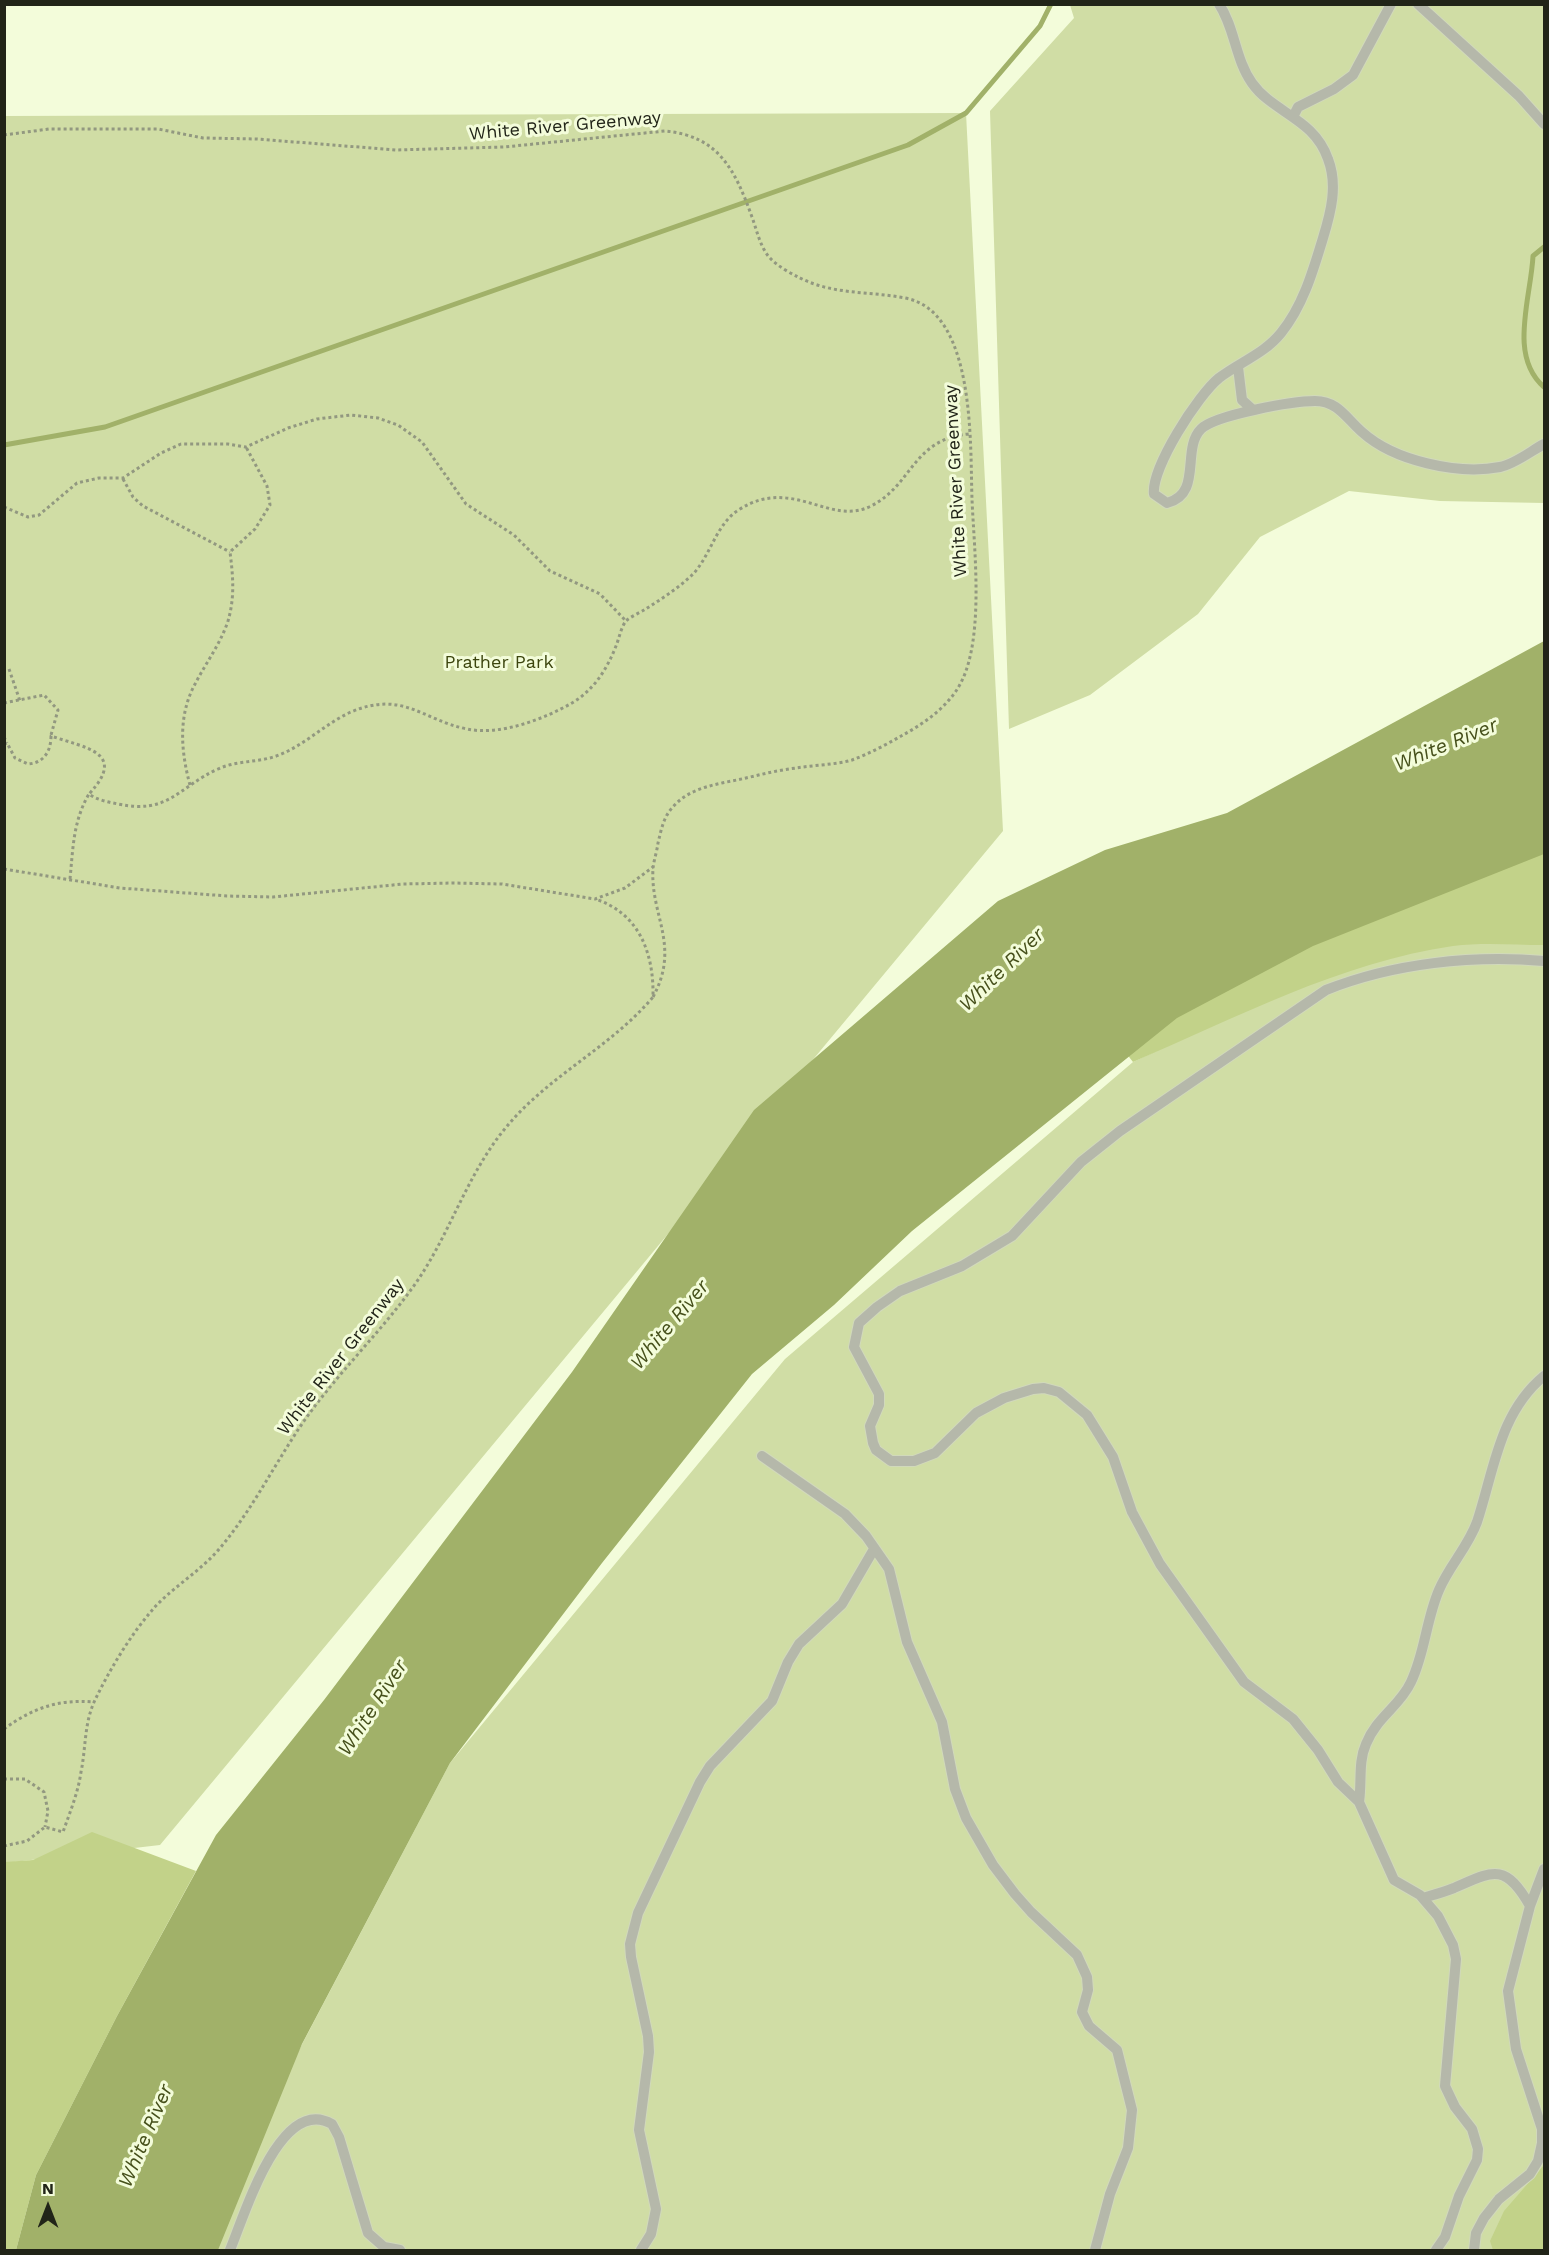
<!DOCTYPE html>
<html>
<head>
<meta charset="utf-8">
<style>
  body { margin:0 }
  #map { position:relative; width:1549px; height:2255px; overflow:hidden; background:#f3fcda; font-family:"Work Sans",sans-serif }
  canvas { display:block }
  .frame { position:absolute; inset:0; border:6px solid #212418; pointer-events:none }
  .north { position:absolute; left:18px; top:2177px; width:60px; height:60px; -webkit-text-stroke:4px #f3fcda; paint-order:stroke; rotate:0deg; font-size:16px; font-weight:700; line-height:24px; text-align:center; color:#212418 }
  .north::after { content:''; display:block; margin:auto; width:21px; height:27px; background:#212418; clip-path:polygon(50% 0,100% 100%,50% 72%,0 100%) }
</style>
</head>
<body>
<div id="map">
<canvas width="1549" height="2255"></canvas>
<div class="frame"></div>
<div class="north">N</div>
</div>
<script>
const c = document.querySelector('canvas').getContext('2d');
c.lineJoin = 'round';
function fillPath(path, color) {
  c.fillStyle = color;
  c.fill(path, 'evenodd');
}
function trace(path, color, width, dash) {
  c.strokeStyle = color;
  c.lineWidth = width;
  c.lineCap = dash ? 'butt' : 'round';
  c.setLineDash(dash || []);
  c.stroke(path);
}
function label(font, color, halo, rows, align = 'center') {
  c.font = font + ' "Work Sans",sans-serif';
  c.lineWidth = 6;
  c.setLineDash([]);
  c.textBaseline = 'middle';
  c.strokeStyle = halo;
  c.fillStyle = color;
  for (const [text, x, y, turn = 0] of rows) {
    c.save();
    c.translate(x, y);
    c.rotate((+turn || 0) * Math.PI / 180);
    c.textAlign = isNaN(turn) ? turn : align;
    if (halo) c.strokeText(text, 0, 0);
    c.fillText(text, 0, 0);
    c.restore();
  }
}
fillPath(new Path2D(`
  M1070,5H1544V503L1440,501L1349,491L1260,537L1198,614L1090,695L1009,729L990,111L1074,18Z
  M966,113L1003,831L160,1845L5,1863L4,116Z
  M1544,884V2250H212L268,2109L450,1763L785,1359L1133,1062L1436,919Z`), '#d0dda5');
fillPath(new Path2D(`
  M1544,793V945C1515,945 1483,942 1453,946C1341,962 1236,1018 1133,1062L1105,1026Z
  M92,1832L196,1871L117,2016L36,2175L16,2250H5V1862L33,1860Z
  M1544,2165V2250H1493L1490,2241L1504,2211Z`), '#c2d289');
fillPath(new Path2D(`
  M1544,641V854L1313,946L1177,1018L912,1231L834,1305L752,1374L602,1563L450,1763L302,2044L218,2250H16L36,2175L117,2016L216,1835L324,1700L572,1372L754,1110L998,901L1105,850L1227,813Z`), '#a1b169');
trace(new Path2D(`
  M1544,247L1533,256C1531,298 1508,356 1544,387
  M4,445L105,427L908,145L966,113L1040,26L1051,4`), '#a1b169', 5);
const lane = new Path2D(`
  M1219,4C1235,28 1235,59 1252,83C1273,113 1314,118 1328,159C1338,185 1331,212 1323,238C1313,271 1303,306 1281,333C1264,354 1240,362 1219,378C1198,395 1151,468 1154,494L1167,503C1203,494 1181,449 1201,429C1215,415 1293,401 1315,401C1338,401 1346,418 1362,432C1394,461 1458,475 1500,467C1515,464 1531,451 1544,444
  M1418,4L1519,96L1544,124
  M1294,115L1298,107L1334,89L1353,75L1391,4
  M1238,367L1242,400L1253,410
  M762,1456L845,1514L866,1536L889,1569L907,1642L942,1722L955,1789L966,1818L993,1865L1015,1894L1031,1912L1077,1955L1087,1977L1088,1990L1082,2012L1089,2026L1117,2050L1132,2110L1128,2148L1110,2194L1095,2250
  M1359,1802C1362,1782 1358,1762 1366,1744C1376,1718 1400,1706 1411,1682C1425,1653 1426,1620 1439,1590C1449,1566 1468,1547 1477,1522C1494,1471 1499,1413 1544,1376
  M1423,1898C1433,1895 1444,1892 1454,1888C1493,1871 1505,1862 1530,1906
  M230,2250C244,2217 280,2094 332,2124L339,2137L368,2233L384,2247L400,2250
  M641,2250L651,2234L656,2209L639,2130L649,2052L648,2036L631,1957L630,1944L638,1913L700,1782L710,1766L772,1701L788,1662L799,1644L842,1604L874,1549
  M1436,2250L1445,2237L1459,2196L1477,2160L1478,2149L1472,2129L1455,2107L1445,2086L1456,1959L1453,1945L1438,1916L1420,1895L1394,1880L1359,1802L1338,1782L1318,1750L1293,1719L1244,1682L1160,1564L1132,1512L1113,1457L1087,1415L1059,1392L1044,1388L1033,1389L1004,1398L976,1413L935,1453L914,1461H891L876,1450L873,1443L870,1426L879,1405V1394L854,1347L859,1323L877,1307L900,1291L962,1266L1012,1236L1081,1162L1120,1131L1326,990C1394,963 1472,955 1544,961
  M1474,2250L1476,2233L1484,2218L1499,2199L1530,2174L1538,2161L1542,2143V2129L1516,2049L1508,1991L1530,1906L1544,1869`);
trace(lane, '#d1d9bb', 12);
trace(new Path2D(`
  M4,135L49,129H158L203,138L257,139L396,150L504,147L665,131C719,136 735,170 752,217C757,231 760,246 769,257C777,266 790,273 800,278C834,295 869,291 905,298C976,311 970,445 972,499C974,551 986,648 956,691C943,710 923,724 903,735C887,744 869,754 852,760C834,765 814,765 796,768C779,770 763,774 746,778C720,784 690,786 672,808C663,818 661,831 658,843C657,851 654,860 653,868C650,916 681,945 653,997
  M123,479L133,497L143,506L230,552
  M4,507L28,517L39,515L77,483L99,478H123L161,453L181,444H228L246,447L288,428L317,419L351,415L378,418L398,425L422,442L466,504L514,535L550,571L600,594L626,621
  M9,669L20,701
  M4,703L44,695L58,710L51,735
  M4,737L7,743
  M4,744L7,743L15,758L28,764C44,763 51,751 51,736C85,748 128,752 89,794
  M190,785C181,752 178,717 194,686C205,664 220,645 228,621C235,597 233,576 230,552L255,529L270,505L267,486L246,447
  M4,869L120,888L227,896L273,897L403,884L454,883L502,884L595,899L625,888L653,867
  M70,879C73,849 73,821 89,794C97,800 108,802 118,804C169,815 178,787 218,769C237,760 259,763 279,755C305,745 326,723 351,712C403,690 422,720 467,729C500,736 544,719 572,703C594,690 607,669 616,646C619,639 621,627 626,621C630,617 639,613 644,610C660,600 677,589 691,576C711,557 715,524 740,509C793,476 830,527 871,506C913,485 912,439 969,434
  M4,1729C33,1708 58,1699 94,1702
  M4,1779H25L44,1792L48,1811L45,1827
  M4,1846L27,1841L45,1827L63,1832C70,1812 78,1793 81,1772C86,1748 84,1723 95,1700C110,1669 131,1634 154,1608C174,1586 201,1571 220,1548C253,1509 275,1463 304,1421C337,1374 379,1334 413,1287C450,1236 466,1174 508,1125C550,1075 611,1047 653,997C654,953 639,913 595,899`), '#929880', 3, [3, 3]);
trace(lane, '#b5b8aa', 10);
label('18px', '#212418', '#f3fcda', [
  ["White River Greenway",565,126,-5],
  ["White River Greenway",956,481,-93],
  ["White River Greenway",341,1357,-52]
]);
label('18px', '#3c450e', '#f3fcda', [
  ["Prather Park",499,663]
]);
label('italic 20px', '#46501b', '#f3fcda', [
  ["White River",1446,745,-22],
  ["White River",1002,970,-44],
  ["White River",670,1325,-50],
  ["White River",373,1708,-57],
  ["White River",146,2136,-67]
]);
</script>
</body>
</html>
